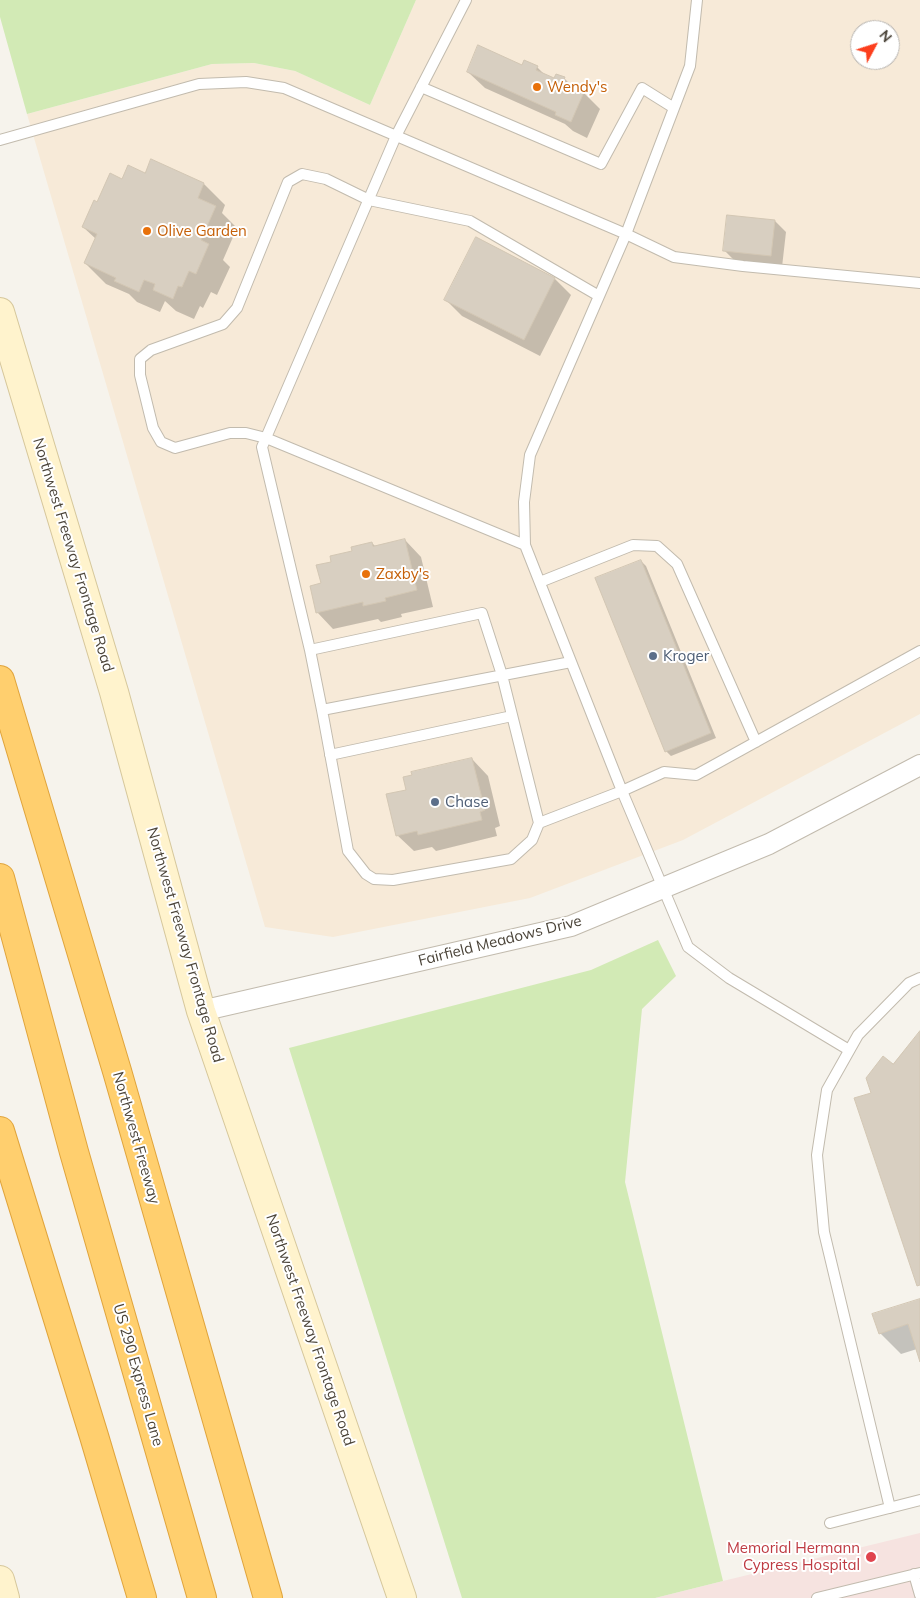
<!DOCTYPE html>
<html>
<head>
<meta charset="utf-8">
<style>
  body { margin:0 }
  #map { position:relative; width:920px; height:1598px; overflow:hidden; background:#f6f3ec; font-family:Mulish,sans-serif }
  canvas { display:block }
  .north { position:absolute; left:850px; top:20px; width:50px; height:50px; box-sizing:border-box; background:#fff; border:1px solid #b7b4b0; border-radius:50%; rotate:50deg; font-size:14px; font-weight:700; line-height:20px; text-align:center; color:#4b4439 }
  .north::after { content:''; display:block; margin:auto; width:18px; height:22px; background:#fc3f1d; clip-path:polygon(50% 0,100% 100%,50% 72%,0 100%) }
</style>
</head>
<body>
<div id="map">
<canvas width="920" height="1598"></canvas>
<div class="north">N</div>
</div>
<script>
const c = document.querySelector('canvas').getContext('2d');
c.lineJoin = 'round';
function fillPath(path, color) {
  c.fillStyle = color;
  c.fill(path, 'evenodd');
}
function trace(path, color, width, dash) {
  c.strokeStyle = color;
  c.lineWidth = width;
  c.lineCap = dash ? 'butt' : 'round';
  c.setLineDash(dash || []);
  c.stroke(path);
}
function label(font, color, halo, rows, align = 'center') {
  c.font = font + ' Mulish,sans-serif';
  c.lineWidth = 4;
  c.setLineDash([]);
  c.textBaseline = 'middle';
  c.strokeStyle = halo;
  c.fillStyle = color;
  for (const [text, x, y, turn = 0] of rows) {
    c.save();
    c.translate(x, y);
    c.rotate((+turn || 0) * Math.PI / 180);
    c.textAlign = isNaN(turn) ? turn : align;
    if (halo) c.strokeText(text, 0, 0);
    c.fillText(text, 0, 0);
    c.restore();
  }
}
fillPath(new Path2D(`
  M416,0H920V714L683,840L530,898L333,937L265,927L27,114L212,64L254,63L295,71L370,105ZM860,30H890V60H860Z`), '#f7ead8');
fillPath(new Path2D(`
  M920,1533V1598H655L723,1581Z`), '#f6e3e0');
fillPath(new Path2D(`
  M0,0H416L370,105L295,71L254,63L212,64L27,114L0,17Z
  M658,940L676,976L642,1009L625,1182L723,1581L655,1598H462L289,1048L591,970Z`), '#d2eab5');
fillPath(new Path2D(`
  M522,66L537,67L547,77L555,80L564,78L575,89L584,93L600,109L587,138L573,131L565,124L485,88L468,72Z
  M152,161L204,184L225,205L222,213L237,228L223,260L230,267L217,295L211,292L203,308L200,306L194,319L176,311L165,301L160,312L137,302L129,294L106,284L85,263L96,239L83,227L98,203L123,180L146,174Z
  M775,221L786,232L782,267L735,261L724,250Z
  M477,239L555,279L571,295L540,356L462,316L445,299Z
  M405,540L421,557L433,607L401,614L402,617L381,622L378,619L333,629L317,612L322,584L333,563L372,543L376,547Z
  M641,561L646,566L716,738L671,756L666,751Z
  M472,759L488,776L500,826L495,828L497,836L436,851L432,847L414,851L397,835L407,791Z
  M920,1300V1358L917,1349L901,1354L880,1333Z`), '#0003');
const building = new Path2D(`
  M478,45L522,65L524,60L538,66L536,70L554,78L556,74L565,77L563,82L584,92L571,122L555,115L556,112L467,72Z
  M151,159L204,183L198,198L216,206L201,240L209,244L196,274L189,271L182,287L178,286L173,299L153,290L155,284L144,280L139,292L114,281L116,278L84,263L97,234L82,227L94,200L97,202L110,173L122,179L128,165L145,173Z
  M727,215L775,220L771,256L723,251Z
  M476,237L555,278L524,340L444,300Z
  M405,539L417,590L385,598L386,601L363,606V602L316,613L310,586L321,583L316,565L331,562L330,556L352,551L351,547L372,542L373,546Z
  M641,560L711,733L665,752L595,578Z
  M472,758L485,810L480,812L482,820L418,835L417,831L396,836L386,794L406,790L403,777L412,775L411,772Z
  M920,1031V1285L917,1286L854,1098L871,1093L866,1078L883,1056L893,1064Z
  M920,1299V1362L908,1324L879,1334L872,1314Z`);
fillPath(building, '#d8cfc1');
trace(building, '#d3c7b4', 1);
const service = new Path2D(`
  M466,0L396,136L262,447L310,650L322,710L571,662
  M697,0L690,66L626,234L530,455L524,502L525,545L622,791L688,947L729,978L849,1050
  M421,87L601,164L642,88L674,108
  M0,140L199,84L246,82L284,88L626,234L674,257L743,266L920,283
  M525,545L266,438L246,433H230L175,448L161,442L153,428L140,375V359L151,350L223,324L237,308L288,182L302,174L326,179L369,200L470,221L599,296
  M540,582L633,545L657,546L677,564L756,742
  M310,650L482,613L502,675L539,823L622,791L664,772L696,775L920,651
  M322,710L348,851L366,874L374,879L393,880L511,859L532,840L539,823
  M330,755L512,716
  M890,1508L824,1232L817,1155L827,1090L858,1035L909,983L920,978
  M830,1523L920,1500
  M914,1574L920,1595
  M817,1598L920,1573`);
const minor = new Path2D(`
  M201,1011L571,926L769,844L920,765`);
const secondary = new Path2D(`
  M0,312L114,692L201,1011L402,1598
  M0,1580L5,1598`);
const motorway = new Path2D(`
  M0,680L117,1071L268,1598
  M0,878L74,1152L202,1598
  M0,1131L94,1436L142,1598`);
trace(service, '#c2bbae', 12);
trace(minor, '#c2bbae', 22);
trace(secondary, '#d6c79b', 30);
trace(motorway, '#e0a43c', 30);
trace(service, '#fff', 10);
trace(minor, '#fff', 20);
trace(secondary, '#fff3cd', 28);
trace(motorway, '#ffcf6e', 28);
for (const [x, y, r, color] of [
  [537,87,5,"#e8710a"],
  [147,231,5,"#e8710a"],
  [366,574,5,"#e8710a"],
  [653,656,5,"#5c6f8a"],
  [435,802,5,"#5c6f8a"],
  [871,1557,6,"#e0444e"]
]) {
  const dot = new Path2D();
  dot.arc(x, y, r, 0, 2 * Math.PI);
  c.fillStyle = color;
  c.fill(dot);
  trace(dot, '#fff', 2);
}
label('15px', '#c56008', '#fff', [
  ["Wendy's",547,87],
  ["Olive Garden",157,231],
  ["Zaxby's",376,574]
], 'left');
label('15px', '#4b4439', '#fff', [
  ["Northwest Freeway Frontage Road",73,555,73],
  ["Fairfield Meadows Drive",500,941,-14],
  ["Northwest Freeway Frontage Road",185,945,74],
  ["Northwest Freeway",136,1138,74],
  ["Northwest Freeway Frontage Road",310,1330,71],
  ["US 290 Express Lane",138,1375,74]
]);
label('15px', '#4e5e75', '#fff', [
  ["Kroger",663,656],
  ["Chase",445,802]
], 'left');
label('15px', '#be3a42', '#fff', [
  ["Memorial Hermann",860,1548],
  ["Cypress Hospital",860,1565]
], 'right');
</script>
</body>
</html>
